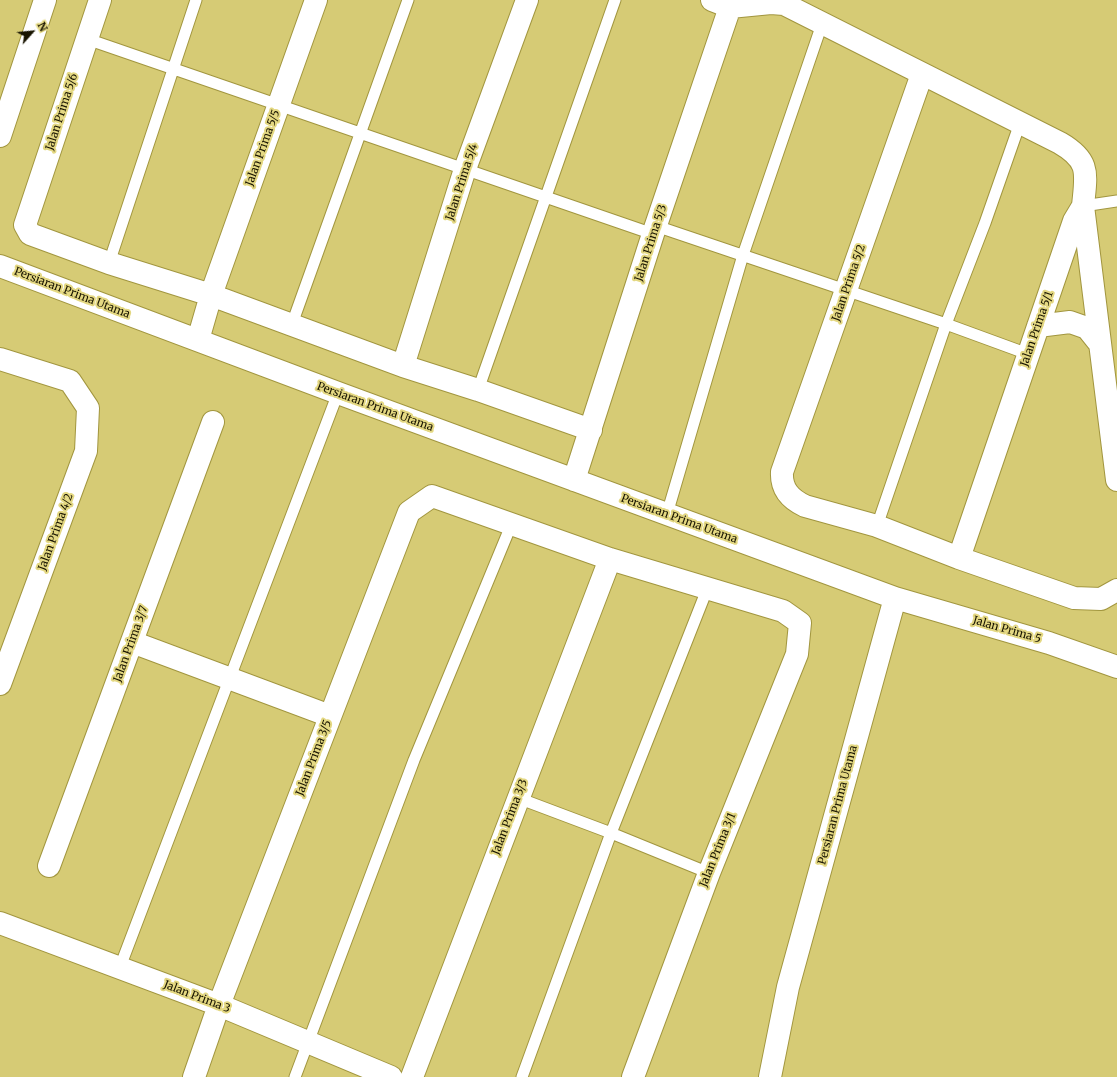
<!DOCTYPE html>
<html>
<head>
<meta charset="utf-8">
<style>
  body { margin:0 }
  #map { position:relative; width:1117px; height:1077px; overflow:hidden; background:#d6cb75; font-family:Merriweather,serif }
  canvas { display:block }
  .north { position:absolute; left:12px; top:12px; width:40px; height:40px; -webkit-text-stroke:3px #e4d882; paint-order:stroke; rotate:63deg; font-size:11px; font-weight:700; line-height:16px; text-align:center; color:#181400 }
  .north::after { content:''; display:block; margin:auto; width:14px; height:18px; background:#181400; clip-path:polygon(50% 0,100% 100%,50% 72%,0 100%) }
</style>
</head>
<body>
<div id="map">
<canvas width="1117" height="1077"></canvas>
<div class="north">N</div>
</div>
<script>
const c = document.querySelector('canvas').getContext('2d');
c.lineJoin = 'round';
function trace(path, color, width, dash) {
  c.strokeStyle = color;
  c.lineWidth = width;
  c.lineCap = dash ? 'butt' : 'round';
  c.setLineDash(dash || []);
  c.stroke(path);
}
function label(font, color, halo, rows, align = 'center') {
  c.font = font + ' Merriweather,serif';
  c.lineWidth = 4;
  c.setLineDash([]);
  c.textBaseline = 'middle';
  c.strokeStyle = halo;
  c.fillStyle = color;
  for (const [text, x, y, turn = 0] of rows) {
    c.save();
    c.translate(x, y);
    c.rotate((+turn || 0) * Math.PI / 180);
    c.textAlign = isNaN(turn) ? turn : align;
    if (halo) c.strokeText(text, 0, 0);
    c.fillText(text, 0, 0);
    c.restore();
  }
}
const lane = new Path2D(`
  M87,39L653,234
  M1083,206L1117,201
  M656,226L946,324L1028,354
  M109,263L196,0
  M292,324L408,0
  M478,390L615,0
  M667,514L743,255L822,24
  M877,526L946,324L985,223L1020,123
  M518,798L611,833L709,873
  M120,967L338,393
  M295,1077L414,760L512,523
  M522,1077L611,833L708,587`);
const street = new Path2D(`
  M100,0L25,225L30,234L109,263L211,295L403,366L478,390L591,430
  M712,0L730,7L771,3L784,4L1060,143C1091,161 1086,174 1083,206L1117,480
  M922,74L782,472C781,489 790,499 805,506L877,526L959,558L1074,598L1101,599L1117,590
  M0,136L45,0
  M0,266L338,393L895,598L788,987L770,1077
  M1038,326L1070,322L1087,328L1099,343
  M198,340L211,295L316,0
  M0,359L70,381L88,408L86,451L0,684
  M403,366L465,169L527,0
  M574,480L653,234L730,7
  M959,558L1074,221L1083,206
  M895,598L1049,643L1117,667
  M132,642L330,716
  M49,866L213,422
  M0,923L219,1005L391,1077
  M194,1077L219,1005L409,512L432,496L610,559L783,611L800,623L797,654L709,873L633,1077
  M412,1077L610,559`);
trace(lane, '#a2963f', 13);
trace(street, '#a2963f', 24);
trace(lane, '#fff', 11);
trace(street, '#fff', 22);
label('11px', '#181400', '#e4d882', [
  ["Jalan Prima 5/6",62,112,-72],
  ["Jalan Prima 5/5",263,148,-70],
  ["Jalan Prima 5/4",462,182,-72],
  ["Jalan Prima 5/3",651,243,-72],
  ["Jalan Prima 5/2",849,283,-71],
  ["Persiaran Prima Utama",72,293,21],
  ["Jalan Prima 5/1",1037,329,-71],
  ["Persiaran Prima Utama",375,407,20],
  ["Persiaran Prima Utama",679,519,20],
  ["Jalan Prima 4/2",56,532,-70],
  ["Jalan Prima 5",1007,630,16],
  ["Jalan Prima 3/7",131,644,-70],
  ["Jalan Prima 3/5",314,758,-69],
  ["Persiaran Prima Utama",838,805,-75],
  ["Jalan Prima 3/3",510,817,-69],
  ["Jalan Prima 3/1",718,850,-68],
  ["Jalan Prima 3",197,997,21]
]);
</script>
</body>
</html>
